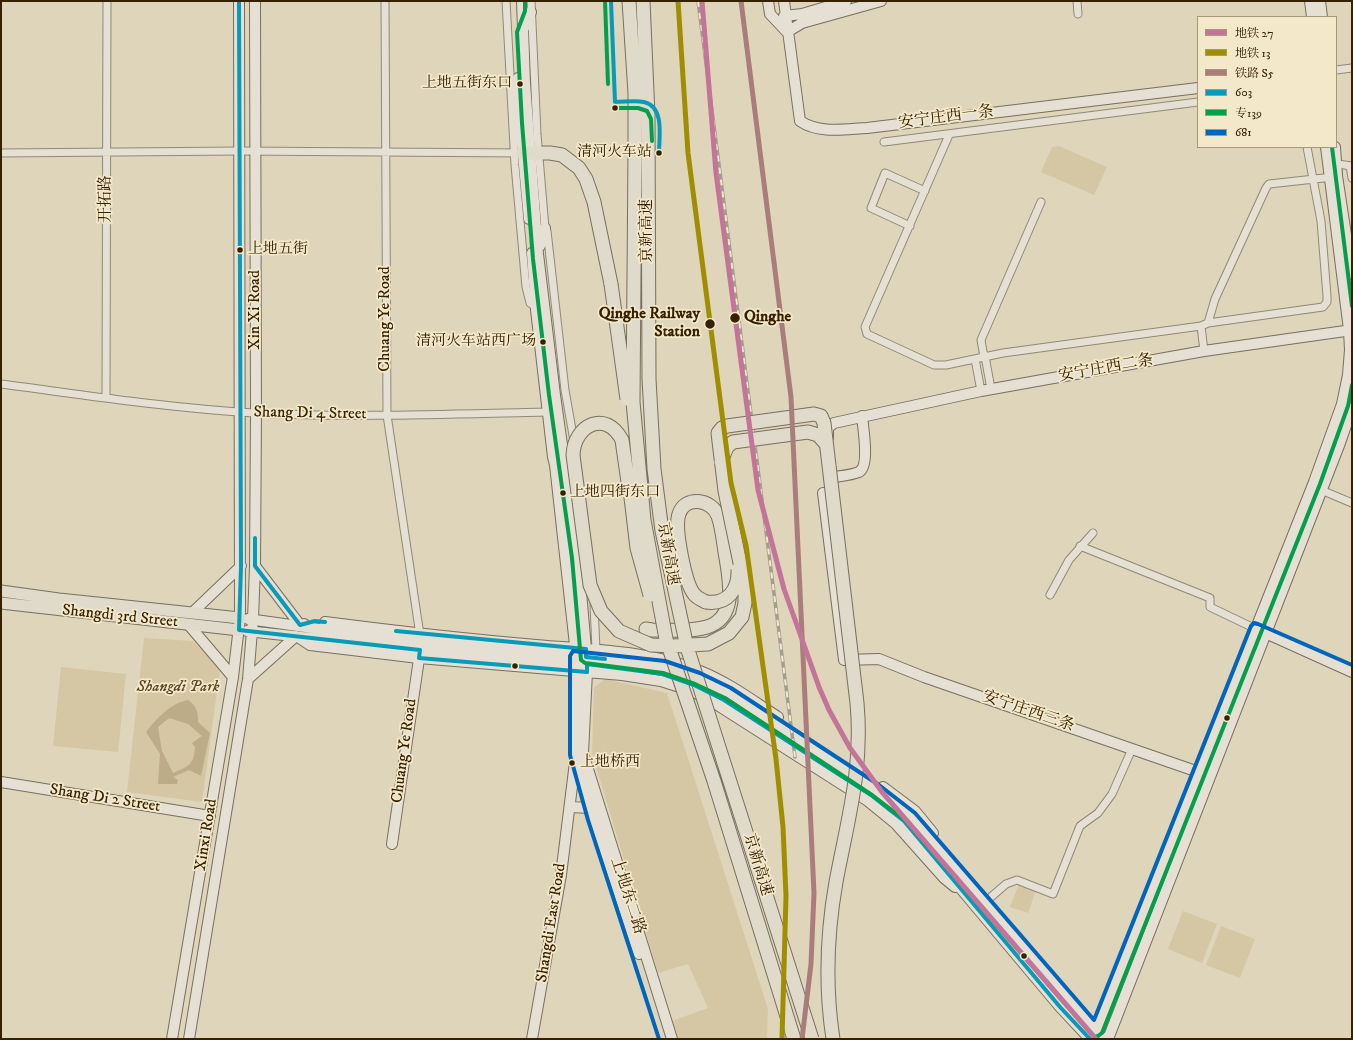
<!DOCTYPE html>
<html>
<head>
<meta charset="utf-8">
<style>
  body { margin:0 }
  #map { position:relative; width:1353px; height:1040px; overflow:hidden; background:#ded5bb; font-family:"IM FELL DW Pica","Noto Serif SC",serif }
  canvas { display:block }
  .frame { position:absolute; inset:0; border:2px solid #352000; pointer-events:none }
  .legend { position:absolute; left:1197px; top:16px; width:140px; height:132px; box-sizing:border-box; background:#f3e8ca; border:1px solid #a79879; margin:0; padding:5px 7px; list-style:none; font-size:12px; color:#352000 }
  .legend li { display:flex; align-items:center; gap:8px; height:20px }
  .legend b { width:20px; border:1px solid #a79879 }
</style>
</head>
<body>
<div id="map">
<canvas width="1353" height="1040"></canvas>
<div class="frame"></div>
<ul class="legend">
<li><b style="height:5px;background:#c47499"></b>地铁 27</li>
<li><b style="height:5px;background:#a18d00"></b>地铁 13</li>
<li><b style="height:5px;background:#ab7d7a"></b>铁路 S5</li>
<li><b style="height:5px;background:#059bb9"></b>603</li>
<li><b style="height:5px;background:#039f4d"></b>专139</li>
<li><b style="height:5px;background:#0065bd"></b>681</li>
</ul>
</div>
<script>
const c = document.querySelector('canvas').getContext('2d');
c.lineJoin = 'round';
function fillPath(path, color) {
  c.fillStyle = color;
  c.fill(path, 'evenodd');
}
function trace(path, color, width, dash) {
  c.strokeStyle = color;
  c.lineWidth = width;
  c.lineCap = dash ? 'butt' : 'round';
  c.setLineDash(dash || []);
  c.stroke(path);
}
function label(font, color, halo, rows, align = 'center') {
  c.font = font + ' "IM FELL DW Pica","Noto Serif SC",serif';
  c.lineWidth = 3.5;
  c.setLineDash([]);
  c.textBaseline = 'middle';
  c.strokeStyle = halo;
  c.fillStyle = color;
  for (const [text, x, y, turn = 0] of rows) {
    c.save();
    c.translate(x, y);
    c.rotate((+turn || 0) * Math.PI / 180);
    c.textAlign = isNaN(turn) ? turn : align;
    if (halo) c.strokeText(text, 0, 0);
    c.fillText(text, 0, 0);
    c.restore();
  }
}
fillPath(new Path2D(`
  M1059,146L1107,167L1094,195L1041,172L1052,147Z
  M144,638L193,641L220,669L202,802L127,792Z
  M61,667L126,674L118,752L53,746Z
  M605,679L667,693L768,1009L767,1039H678L672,1021L708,1008L688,964L658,973L592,753L594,688Z
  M1019,884L1036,890L1028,913L1010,907Z
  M1183,911L1217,924L1202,963L1168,949Z
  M1221,926L1255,939L1240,978L1206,965Z`), '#d5c7a3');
fillPath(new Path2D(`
  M188,700C197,706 198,712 198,722L210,733L201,776L189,770L173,777L178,780L177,784H158L160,754L146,732C157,718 171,703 188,700ZM169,718L188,724L202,736L192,743L195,747C194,765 189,766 173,773L162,751L158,727Z`), '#bcad88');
const street = new Path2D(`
  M385,1L387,415L420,635
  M506,1L515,165L526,287L530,303L536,307
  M531,1L537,134L545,228L547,231L565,390L574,441
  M1077,1L1078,14
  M1336,70L1352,68
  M949,135L865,327L867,334L934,365H946L1003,353L1201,326L1208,323L1323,307L1327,302V296L1321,221L1307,147
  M884,142L1198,102
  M1,153L239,151L523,153
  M1337,164L1352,166
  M1350,166L1352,178
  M910,226L871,208L885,173L925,191
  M1208,323L1215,299L1266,188L1269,184L1333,177
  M1201,326L1204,351
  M985,356L991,389
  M984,357L981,340L1041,202
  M975,359L981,391
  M1,384C85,395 169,408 254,413C352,418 450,414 548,412
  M106,398L107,1
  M1321,490L1352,503
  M1080,546L1210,598V607L1256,629
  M1050,595L1069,560L1093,533
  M594,604L596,650
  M991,897L1006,884L1017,880L1053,894L1080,826L1098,813L1112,794L1132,749`);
const secondary = new Path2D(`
  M522,1L525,84L538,254L555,395L578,558L586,649L587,672L583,753L672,1039
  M768,1L770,14L787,32L802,23L881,1
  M784,1L800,121C819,134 845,129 867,128L1198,88
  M1310,1L1312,17
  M1320,1L1322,17
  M784,16L802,14L846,1
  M524,28L531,12
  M518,78L521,133L529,219
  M1335,147L1337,176L1352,274
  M540,246L545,228
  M532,253L536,310L553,457L555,465L577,663L576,754L561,875L532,1039
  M828,438V428L834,423L981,391L1204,351L1352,330
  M834,477C841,476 852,475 859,472C870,466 863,428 862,416
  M832,483L829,493H823L844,660L879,659L924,677L1210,776
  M255,566L300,625L304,624
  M192,613L241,566
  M248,619L420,643L576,656L664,667L697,678L728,693L876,790L910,817L1103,1039
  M325,622C395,631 465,639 536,645C590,650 649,650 700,671C728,682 753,701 778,717
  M188,624L233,677
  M247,631L420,650L637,670
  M1261,631L1352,672
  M298,637L310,645L419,658L622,675L661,681L692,691L719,706L868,801L895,823L944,878L955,887
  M248,679L296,636
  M696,685L724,700L810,755
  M577,760L594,818L639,954
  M1,782L210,816
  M883,787L915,811L933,833
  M570,807L591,808
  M896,815L904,821L1060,1007L1090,1039
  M392,844L420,652
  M1094,1036L1314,482L1342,404L1348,375L1350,350L1349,330L1326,147
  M172,1039L233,677L240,618L239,1
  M189,1039L248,679L253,619L255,566L256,413L255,1
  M1108,1039L1340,443L1352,408`);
const primary = new Path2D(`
  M1,591L59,599L240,618
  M1,603L239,630`);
const highway = new Path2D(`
  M523,153H550L562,155L579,168L586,179L594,202L611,284
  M646,629L652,630C670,630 690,632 707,627C739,617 729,577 725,552C723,540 722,527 718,516C712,499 685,495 679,514C674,528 685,583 694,594C697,598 702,600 706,602`);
trace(street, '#908976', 9);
trace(secondary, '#786f5e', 12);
trace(primary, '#786f5e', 13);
trace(highway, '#786f5e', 15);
trace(street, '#e5e0d3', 7);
trace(secondary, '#e5e0d3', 10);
trace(primary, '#e0dacb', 11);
trace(highway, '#e0dacb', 13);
const rail = new Path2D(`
  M698,1L795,757`);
trace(rail, '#a29d90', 3.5);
trace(rail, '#f3e8ca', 2, [6]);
const highwayBridge = new Path2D(`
  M629,1L635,93V151L633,402L644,520L666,639L714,781L794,1039
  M643,1L648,115L649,379L654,469L662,531L687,647L812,1039
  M611,284L627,399
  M721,462L727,447L733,442L808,432L818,435L826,444
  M629,481L637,548L650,595
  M629,489L622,440C606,409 574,425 573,455L590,585L601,611L619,631L651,645L673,646L708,644L729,633L742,617L745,603V587L725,491L718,433L722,428L727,426L814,414L821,416L824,423L857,703C863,769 848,818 836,882C827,933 825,987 833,1039
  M706,602C728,605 739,589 738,569`);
trace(highwayBridge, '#786f5e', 15, []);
trace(highwayBridge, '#e0dacb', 13);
trace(new Path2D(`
  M239,1L241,566L239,630L420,650L419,658L587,672V664L663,674L694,685L724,700L871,795L904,821L1060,1007L1090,1039
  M611,1L615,102C624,102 635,100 644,102C665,107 659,137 659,153
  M255,538V566L300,625L315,621L325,622
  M396,631L586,649V657L605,659`), '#059bb9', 4);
trace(new Path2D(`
  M525,1V11L517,32L522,123L533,259L549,395L572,558L581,660L585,663L663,673L695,684L725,698L872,795L906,821L1094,1037L1098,1036L1102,1033L1320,484L1348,406L1352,385
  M605,1L608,84
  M615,108H638L647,111L651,119L652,141
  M1332,147L1352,306`), '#039f4d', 4);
trace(new Path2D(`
  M659,1039L588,820L570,755V656L573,651L665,661L700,673L731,688L879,785L915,813L1094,1020L1251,626L1254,623L1258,624L1352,665`), '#0065bd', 4);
trace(new Path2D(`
  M741,1L791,397L814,893L811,964L802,1039`), '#ab7d7a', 5);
trace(new Path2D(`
  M702,1L716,173L758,490L784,589L819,687L829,710L850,748L882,792L1096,1039`), '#c47499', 5);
trace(new Path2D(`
  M678,1L688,153L731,483L746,545L776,759L783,827L786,896L782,1039`), '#a18d00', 5);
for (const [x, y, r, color] of [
  [520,84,3.5,"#352000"],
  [615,108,3.5,"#352000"],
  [659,153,3.5,"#352000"],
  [240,250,3.5,"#352000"],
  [735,318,5.5,"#352000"],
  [710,324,5.5,"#352000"],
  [543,342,3.5,"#352000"],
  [563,493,3.5,"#352000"],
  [515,666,3.5,"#352000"],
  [1227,718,3.5,"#352000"],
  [572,763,3.5,"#352000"],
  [1024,956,3.5,"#352000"]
]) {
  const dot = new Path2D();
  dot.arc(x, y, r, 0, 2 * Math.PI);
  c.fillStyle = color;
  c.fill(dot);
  trace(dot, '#f3e8ca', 1.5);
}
label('15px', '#352000', '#f3e8ca', [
  ["上地五街东口",512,84],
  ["清河火车站",652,153],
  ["上地五街",248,250,"left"],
  ["清河火车站西广场",536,342],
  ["上地四街东口",570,493,"left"],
  ["上地桥西",580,763,"left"]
], 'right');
label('16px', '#352000', '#f3e8ca', [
  ["安宁庄西一条",946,118,-7],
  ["开拓路",107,199,-90],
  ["京新高速",648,231,-90],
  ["Xin Xi Road",256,310,-90],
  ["Chuang Ye Road",386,319,-90],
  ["安宁庄西二条",1106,369,-10],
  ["Shang Di 4 Street",310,414,1],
  ["京新高速",667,554,80],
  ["Shangdi 3rd Street",120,617,6],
  ["安宁庄西三条",1028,712,19],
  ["Chuang Ye Road",405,751,-82],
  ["Shang Di 2 Street",105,799,9],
  ["Xinxi Road",207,835,-81],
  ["京新高速",757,865,73],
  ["上地东二路",627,896,72],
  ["Shangdi East Road",552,923,-81]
]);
label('bold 16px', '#352000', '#f3e8ca', [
  ["Qinghe Railway",700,315],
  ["Station",700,333],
  ["Qinghe",744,318,"left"]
], 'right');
label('italic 16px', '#5b4724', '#f3e8ca', [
  ["Shangdi Park",178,688]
]);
</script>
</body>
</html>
